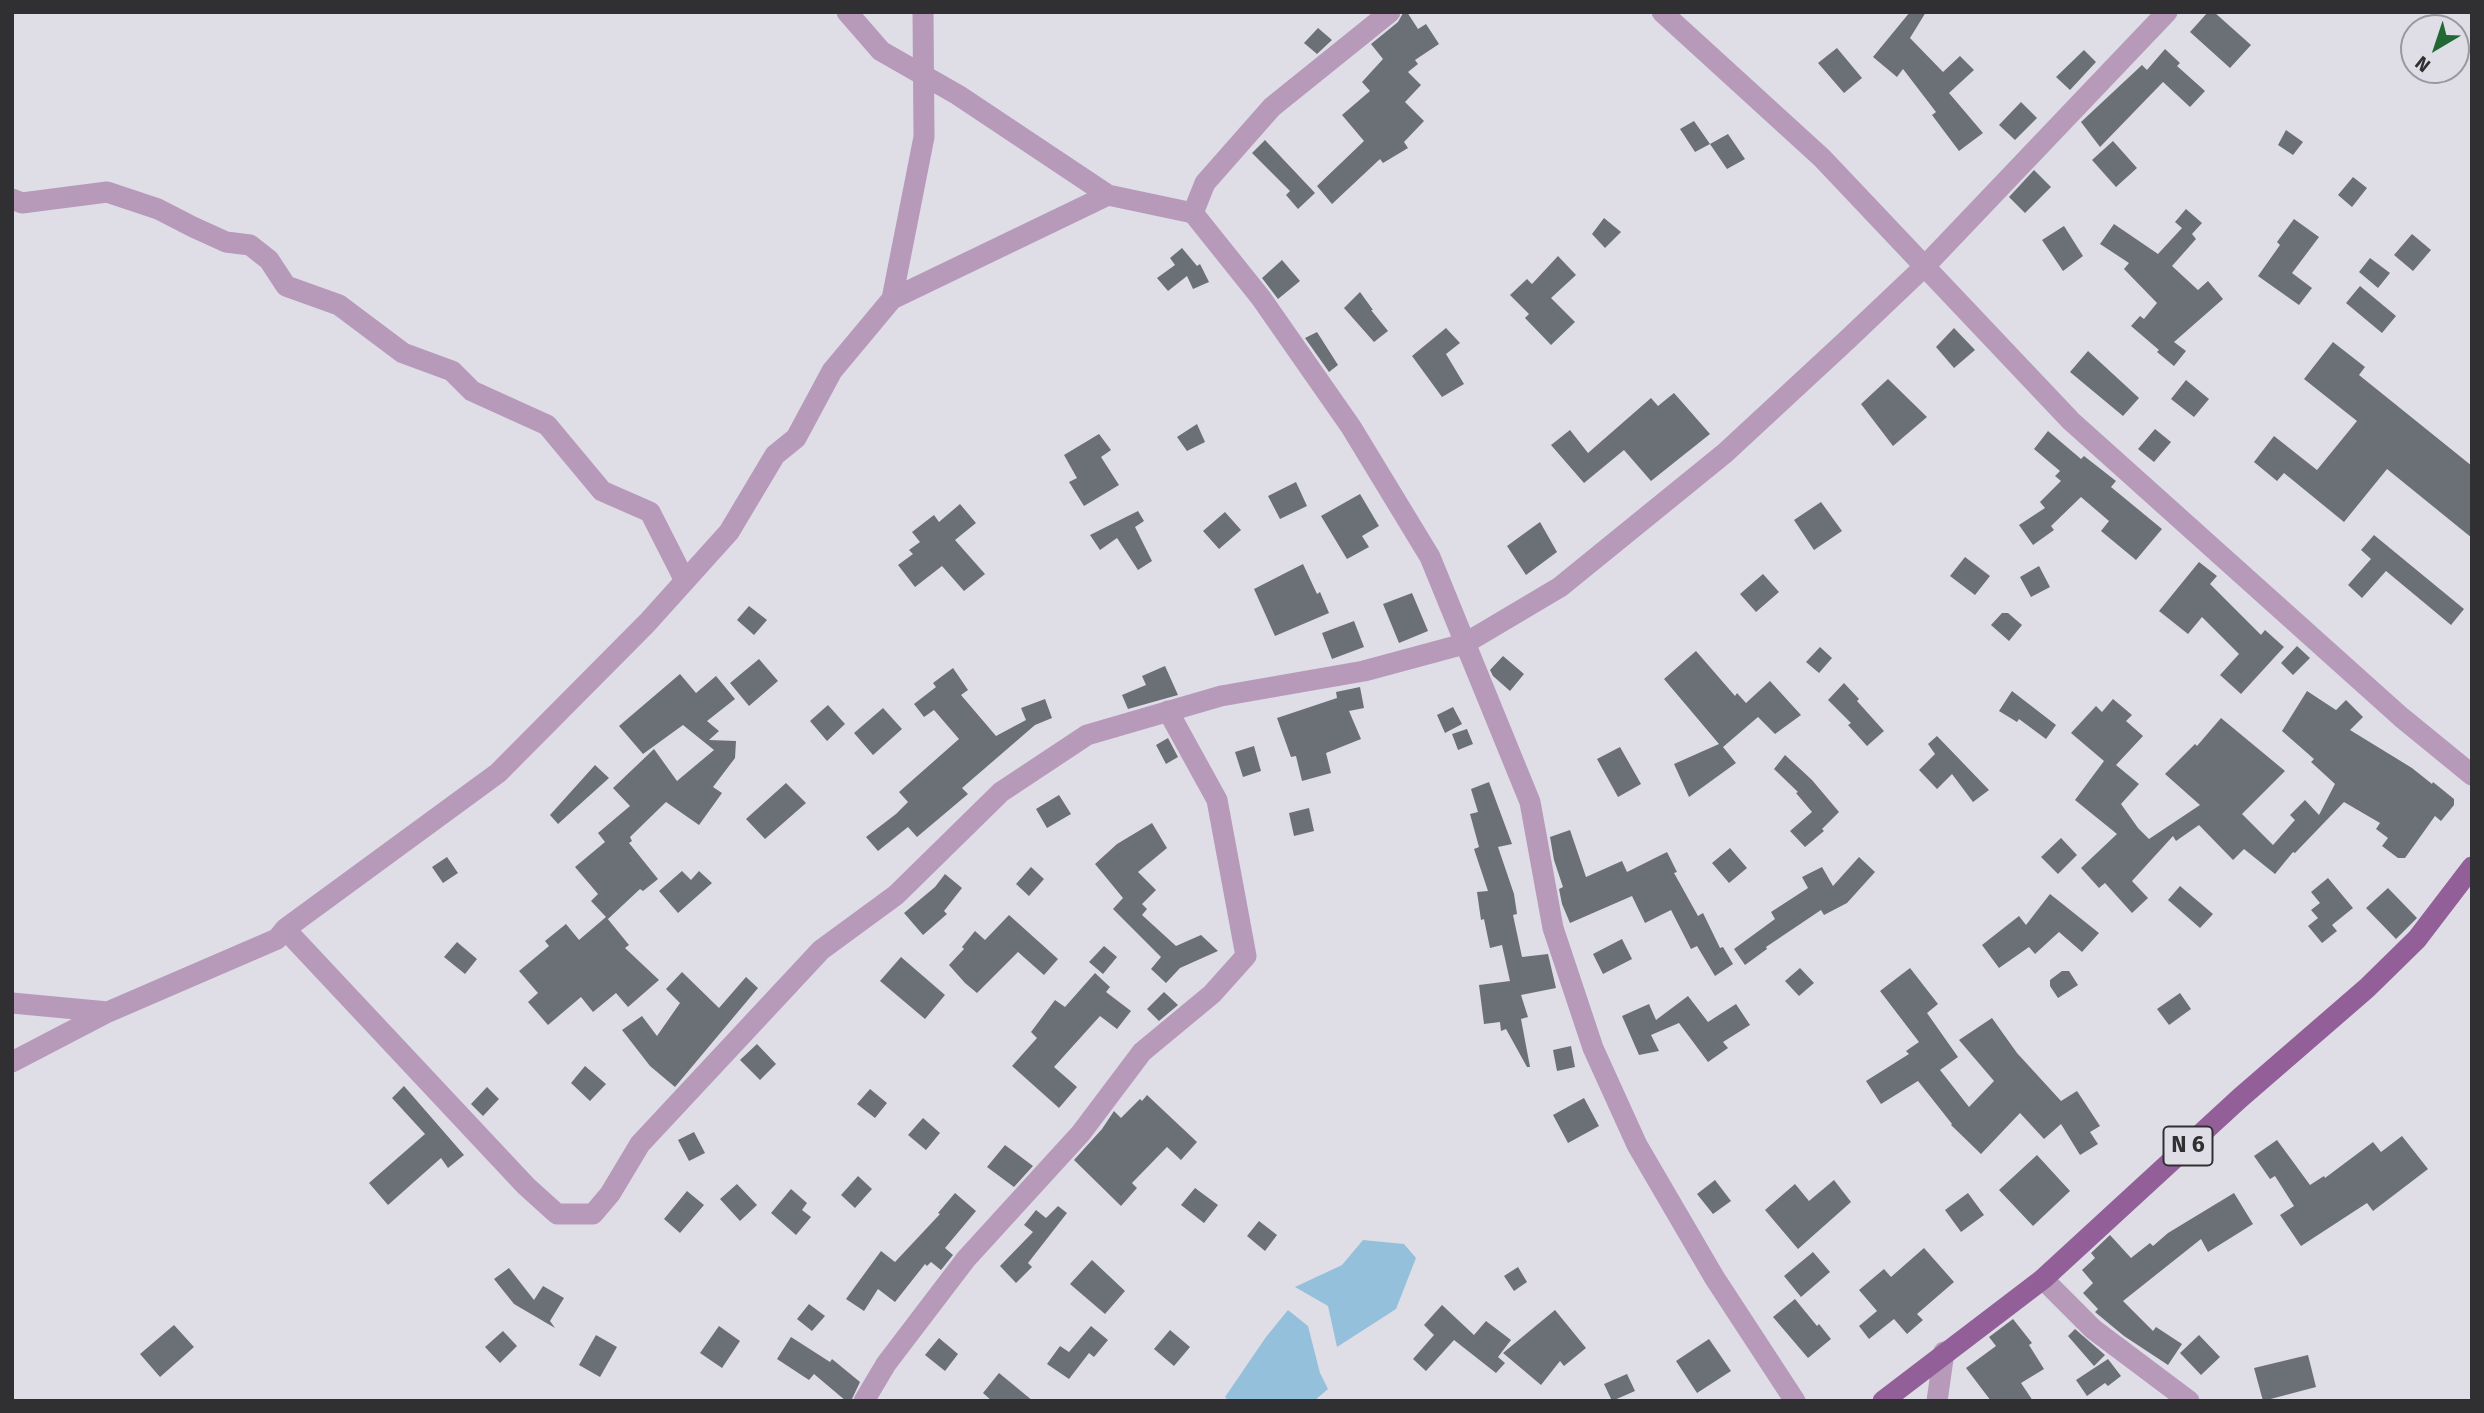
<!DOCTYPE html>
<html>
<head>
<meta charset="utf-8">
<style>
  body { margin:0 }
  #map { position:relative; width:2484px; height:1413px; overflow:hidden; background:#dfdee7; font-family:"Fira Sans",sans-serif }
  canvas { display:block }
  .frame { position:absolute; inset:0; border:14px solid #303033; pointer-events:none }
  .north { position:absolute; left:2400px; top:14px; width:70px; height:70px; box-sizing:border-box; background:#dfdee7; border:2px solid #99989f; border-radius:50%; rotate:219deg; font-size:19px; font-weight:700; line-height:28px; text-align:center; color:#303033 }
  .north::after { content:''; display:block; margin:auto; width:24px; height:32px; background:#216835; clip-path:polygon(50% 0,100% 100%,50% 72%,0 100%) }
</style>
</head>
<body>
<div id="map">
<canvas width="2484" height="1413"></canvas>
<div class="frame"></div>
<div class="north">N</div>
</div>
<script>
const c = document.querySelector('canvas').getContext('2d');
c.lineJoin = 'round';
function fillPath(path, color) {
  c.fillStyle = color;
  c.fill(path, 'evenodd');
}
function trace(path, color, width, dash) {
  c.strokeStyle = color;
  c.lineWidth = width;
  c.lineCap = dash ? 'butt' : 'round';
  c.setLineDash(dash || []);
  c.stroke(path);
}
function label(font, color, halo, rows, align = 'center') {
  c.font = font + ' "Fira Sans",sans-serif';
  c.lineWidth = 7;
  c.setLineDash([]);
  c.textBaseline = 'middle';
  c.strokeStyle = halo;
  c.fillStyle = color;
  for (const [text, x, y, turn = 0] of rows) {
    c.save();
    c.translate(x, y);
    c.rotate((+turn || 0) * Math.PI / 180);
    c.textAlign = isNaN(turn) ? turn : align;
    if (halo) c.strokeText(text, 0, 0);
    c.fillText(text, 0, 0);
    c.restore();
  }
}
fillPath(new Path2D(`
  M1363,1240L1404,1244L1416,1258L1396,1309L1337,1347L1328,1306L1295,1287L1342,1265Z
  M1288,1310L1308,1326L1320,1373L1328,1389L1314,1401H1229L1225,1397L1266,1337Z`), '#94c0dc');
fillPath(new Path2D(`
  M1407,12L1418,29L1426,24L1439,44L1415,60L1418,64L1408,72L1421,85L1405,102L1424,121L1404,142L1408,148L1383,163L1380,159L1332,204L1317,186L1364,141L1342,115L1370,91L1362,82L1383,59L1371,44L1398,22L1403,13Z
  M1910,12H1926L1910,38L1943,72L1960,56L1974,70L1949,93L1983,133L1959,151L1932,115L1936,112L1903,69L1897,77L1873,57Z
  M2208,12H2214L2251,45L2230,68L2190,32Z
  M1318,28L1332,40L1317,54L1304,43Z
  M1837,48L1862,78L1844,93L1818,63Z
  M2165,49L2180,63L2177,66L2205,91L2190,107L2163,82L2100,147L2081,122L2142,65L2147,70Z
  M2084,50L2096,62L2070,90L2056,77Z
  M2021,102L2037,118L2015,140L1999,125Z
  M1694,121L1710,144L1695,152L1680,129Z
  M2286,130L2303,142L2293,155L2278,145Z
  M1728,134L1745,159L1727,169L1710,144Z
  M1265,140L1315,193L1298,209L1286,195L1290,191L1252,153Z
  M2113,141L2137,168L2116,187L2092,160Z
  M2034,170L2051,187L2025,213L2009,197Z
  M2353,177L2367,188L2352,207L2338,195Z
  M2186,209L2202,223L2192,234L2196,239L2172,266L2198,290L2208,281L2223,299L2174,342L2186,351L2174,366L2157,352L2159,350L2131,326L2140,316L2144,319L2157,303L2124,269L2129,263L2100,244L2114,224L2158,254L2182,228L2175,222Z
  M1604,218L1621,232L1605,248L1592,234Z
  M2294,219L2319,237L2292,273L2312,288L2299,305L2258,276L2280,245L2277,242Z
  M2064,226L2083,256L2063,271L2042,240Z
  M2412,234L2431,250L2413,271L2394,255Z
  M1182,248L1197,266L1200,264L1209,282L1193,289L1187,276L1168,291L1157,278L1175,265L1170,258Z
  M1558,256L1576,275L1551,298L1575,322L1551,345L1525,318L1529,314L1510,295L1527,279L1532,284Z
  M2370,258L2390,273L2378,288L2359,272Z
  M1282,260L1300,281L1278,299L1262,278Z
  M2360,286L2396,316L2382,333L2346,303Z
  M1360,292L1373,310H1371L1388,331L1374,342L1344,308Z
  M1446,328L1460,343L1446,354L1464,384L1442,397L1412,356Z
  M1954,328L1975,350L1954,368L1936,347Z
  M1317,332L1338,365L1329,372L1305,338Z
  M2333,342L2365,367L2359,375L2472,466V538L2387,469L2344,522L2284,473L2277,481L2254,462L2274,436L2317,470L2357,421L2304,379Z
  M2088,351L2139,398L2123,416L2070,372Z
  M1888,379L1927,417L1893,446L1861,404Z
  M2186,380L2209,399L2194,417L2171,399Z
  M1674,393L1710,434L1651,481L1624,450L1584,483L1551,445L1570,430L1588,453L1651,398L1658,406Z
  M1197,424L1205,442L1187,451L1177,437Z
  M2155,429L2171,442L2154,462L2138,449Z
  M2048,431L2081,459L2084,456L2116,481L2111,487L2162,529L2136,560L2101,531L2109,521L2081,497L2051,526L2054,530L2033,545L2019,525L2045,508L2040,502L2061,481L2055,476L2060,471L2034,449Z
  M1099,434L1111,450L1101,457L1119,485L1084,506L1069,482L1077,478L1064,455Z
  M1296,482L1307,506L1280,519L1268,496Z
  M1360,494L1379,526L1362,536L1369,547L1347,559L1321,516Z
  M1821,502L1842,531L1814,550L1794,520Z
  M960,504L976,523L955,540L985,574L964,591L942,566L915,587L898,565L913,554L909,550L920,542L912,532L934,515L939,522Z
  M1138,511L1144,521L1135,527L1152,561L1138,570L1117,538L1100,550L1090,535Z
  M1225,512L1241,530L1219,549L1203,531Z
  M1540,522L1557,552L1526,575L1507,546Z
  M2374,535L2464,609L2451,625L2386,571L2362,598L2348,585L2371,559L2361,550Z
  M1965,557L1990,576L1975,595L1950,576Z
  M2199,562L2217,576L2210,584L2261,635L2265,630L2284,647L2241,694L2220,675L2239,654L2202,617L2188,634L2159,611Z
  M1303,564L1317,594L1320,592L1329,613L1275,636L1254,589Z
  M2039,566L2050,587L2031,597L2020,577Z
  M1763,574L1779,592L1756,612L1740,594Z
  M1412,593L1428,631L1399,643L1383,604Z
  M749,606L767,620L754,635L737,620Z
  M2002,613H2008L2022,625L2009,641L1991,625Z
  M1354,621L1364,647L1332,659L1322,633Z
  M2297,646L2310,658L2293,675L2281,663Z
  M1820,647L1832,658L1819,673L1806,662Z
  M1696,651L1735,696L1737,693L1746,703L1770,681L1801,715L1775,734L1758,717L1723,747L1736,763L1689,797L1674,764L1719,744L1664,679Z
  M1503,656L1524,674L1510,691L1493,676L1490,670Z
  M759,659L778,681L749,706L730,683Z
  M1165,666L1178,695L1128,709L1122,695L1146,685L1142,676Z
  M953,668L968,690L961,695L996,736L1026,720L1021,708L1045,699L1052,718L1035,725L962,788L968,794L917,837L908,827L878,851L866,837L896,814L908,802L899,792L959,739L934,710L924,717L914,704L936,687L933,683Z
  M680,674L696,693L716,676L735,699L707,721L719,731L709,740L736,741L735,758L713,787L722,793L699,825L666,802L630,837L632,841L629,843L658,879L643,891L640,889L608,919L607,918L629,945L625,948L659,980L628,1007L616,993L593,1012L581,997L548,1025L528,1002L538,993L519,971L549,946L545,941L566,924L579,940L606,917L591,901L598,894L575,867L605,842L598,833L630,806L613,788L654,749L677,781L714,750L683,725L643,754L619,726Z
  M1844,683L1859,699L1857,701L1884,731L1867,746L1848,725L1851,723L1828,700Z
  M1360,687L1364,708L1349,711L1361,739L1326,753L1331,773L1302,781L1296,756L1291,757L1277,718L1337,698L1336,692Z
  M2012,691L2056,725L2046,739L2019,719L2017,722L1999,711Z
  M2307,691L2336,710L2346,700L2363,717L2350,730L2412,768L2432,784L2433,782L2454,799V805L2441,821L2435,816L2405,858H2398L2382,846L2388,838L2376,829L2380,823L2344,802L2295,853L2293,852L2275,874L2244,849L2233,860L2199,825L2176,841L2173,836L2132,881L2148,898L2132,913L2105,883L2099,888L2081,868L2117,834L2075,800L2104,761L2071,733L2096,706L2102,712L2113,699L2132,715L2126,721L2143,736L2116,765L2139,784L2121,804L2138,828L2149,839L2200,805L2165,774L2195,744L2197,746L2221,718L2285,771L2242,814L2273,845L2295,820L2290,815L2305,800L2319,815L2335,784L2311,762L2314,759L2282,731Z
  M828,705L845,724L827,741L810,721Z
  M1453,707L1462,724L1445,733L1437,715Z
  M883,708L902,729L873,755L854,733Z
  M1467,729L1473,744L1458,750L1452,734Z
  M1937,736L1989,790L1973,802L1952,774L1937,789L1919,770L1935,754L1928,744Z
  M1168,738L1178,757L1166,764L1156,745Z
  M1254,746L1261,771L1243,777L1235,752Z
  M1620,747L1641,784L1618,797L1597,759Z
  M1785,755L1812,780L1839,812L1822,829L1824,831L1805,847L1790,831L1812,812L1796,793L1798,792L1774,769Z
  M595,765L609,778L558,824L550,815Z
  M1489,782L1512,844L1498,847L1514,894L1517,914L1513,915L1522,957L1548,954L1556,988L1521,995L1528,1017L1521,1019L1530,1067H1527L1506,1029L1501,1031L1500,1022L1484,1024L1479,985L1510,981L1502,945L1490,948L1484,919L1481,920L1477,892L1488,891L1474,849L1479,847L1470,814L1478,812L1471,789Z
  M786,783L806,803L765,839L746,819Z
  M1059,795L1071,814L1047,828L1036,809Z
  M1309,808L1314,831L1294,836L1289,813Z
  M1152,823L1167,848L1138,872L1156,890L1142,904L1147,909L1142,915L1176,946L1201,935L1218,951L1180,968L1166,983L1151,969L1161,957L1113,909L1123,898L1095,864L1117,844Z
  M1570,830L1586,877L1622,861L1627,872L1667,852L1677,872L1674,873L1698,916L1703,913L1720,948L1723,947L1733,964L1715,976L1697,946L1691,949L1671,910L1645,923L1632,896L1570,923L1562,904L1559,889L1563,887L1554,860L1550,837Z
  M2061,838L2077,855L2058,874L2041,857Z
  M1730,848L1747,868L1729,883L1712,863Z
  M447,857L458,873L443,883L432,867Z
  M1859,857L1875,872L1847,903L1824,915L1821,910L1766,947L1767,949L1745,965L1734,949L1775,919L1771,912L1808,888L1802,877L1822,867L1833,886Z
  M1031,867L1044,879L1029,896L1016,884Z
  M682,871L691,880L699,871L712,883L678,913L659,891Z
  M945,874L962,888L944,911L947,914L923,935L904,913L935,887Z
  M2328,878L2353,908L2332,925L2337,931L2322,943L2308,926L2318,918L2311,910L2320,903L2311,892Z
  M2180,886L2213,914L2200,928L2168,900Z
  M2388,888L2417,918L2396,939L2366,908Z
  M2050,894L2099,933L2082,952L2059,932L2035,954L2029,947L1999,968L1982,945L2019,916L2026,925Z
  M1009,915L1058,959L1044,975L1018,952L977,993L965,983L949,965L964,949L962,947L975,931L985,940Z
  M1622,939L1632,959L1603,974L1593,954Z
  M457,942L477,959L465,974L444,957Z
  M1104,946L1117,957L1103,974L1089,962Z
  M901,957L945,995L925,1019L880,981Z
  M1800,968L1814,983L1799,996L1785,981Z
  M1910,968L1938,1004L1927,1013L1958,1057L1940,1070L1969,1107L1994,1081L1959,1040L1992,1018L2017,1053L2061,1101L2077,1091L2100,1126L2090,1132L2098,1144L2080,1155L2061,1124L2044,1139L2020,1113L1981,1154L1951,1125L1952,1124L1918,1081L1881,1104L1866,1081L1909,1054L1906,1051L1919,1042L1880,991Z
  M2062,971H2069L2078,985L2058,998L2050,986V980Z
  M682,972L719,1008L746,977L758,988L675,1087L650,1066L622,1030L642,1016L657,1036L680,1003L666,989Z
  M1095,973L1110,987L1106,992L1131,1011L1117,1029L1100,1016L1054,1067L1077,1087L1059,1108L1012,1066L1037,1038L1031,1032L1055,1000L1065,1007Z
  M1164,992L1178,1005L1159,1021L1147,1009Z
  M2180,993L2191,1009L2169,1025L2157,1009Z
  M1688,996L1708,1022L1736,1004L1750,1025L1723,1042L1728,1048L1708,1062L1679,1023L1651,1035L1659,1051L1639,1055L1622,1016L1649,1004L1656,1020Z
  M757,1044L776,1064L760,1080L740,1060Z
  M1571,1046L1575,1067L1557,1071L1553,1050Z
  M585,1066L606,1084L590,1101L571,1083Z
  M404,1086L464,1155L448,1168L441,1158L388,1205L369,1183L425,1134L392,1098Z
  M487,1087L499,1099L483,1116L471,1104Z
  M870,1089L887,1103L875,1118L857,1104Z
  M1147,1095L1197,1142L1181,1160L1167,1147L1132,1183L1137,1188L1121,1206L1074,1160L1102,1129L1114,1111L1121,1118L1140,1099L1142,1101Z
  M1584,1098L1599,1126L1568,1143L1553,1115Z
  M923,1118L940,1133L926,1150L908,1135Z
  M694,1132L705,1153L689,1161L678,1140Z
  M2402,1136L2428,1169L2373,1211L2367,1203L2301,1246L2280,1215L2294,1206L2275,1176L2270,1179L2254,1156L2277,1140L2310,1185L2324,1176L2325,1178L2373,1142L2381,1152Z
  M1005,1145L1033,1166L1014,1187L987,1167Z
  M2037,1155L2070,1191L2033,1226L1999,1190Z
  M858,1176L872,1189L855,1208L841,1195Z
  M1715,1180L1731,1201L1713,1214L1697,1194Z
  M1834,1180L1851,1202L1798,1249L1765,1210L1795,1184L1809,1201Z
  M737,1184L757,1205L740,1221L720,1199Z
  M1195,1188L1218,1205L1204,1223L1181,1205Z
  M791,1189L807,1203L802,1210L811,1217L796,1235L771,1213Z
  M687,1191L704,1205L680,1233L664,1219Z
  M955,1193L976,1211L945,1248L953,1255L941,1270L931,1262L927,1266L925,1264L895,1302L878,1289L864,1311L846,1299L881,1251L895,1262L940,1214L938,1213Z
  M1968,1193L1984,1215L1961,1232L1945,1210Z
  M2234,1193L2253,1224L2208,1252L2201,1239L2123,1301L2153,1331L2156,1327L2182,1344L2168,1365L2124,1336L2095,1312L2098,1309L2083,1293L2093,1283L2082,1270L2095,1258L2091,1253L2110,1235L2131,1258L2150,1243L2153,1246L2168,1233Z
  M1058,1206L1067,1213L1028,1263L1032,1267L1016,1283L1000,1266L1033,1232L1024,1225L1036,1210L1046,1218Z
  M1259,1221L1277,1235L1265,1251L1247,1236Z
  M1924,1248L1954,1282L1917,1314L1923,1320L1907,1334L1894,1319L1869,1339L1859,1326L1877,1311L1859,1290L1884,1269L1891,1277Z
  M1813,1252L1830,1272L1801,1297L1784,1276Z
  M1092,1260L1125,1291L1105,1314L1070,1284Z
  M1518,1267L1527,1282L1514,1291L1504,1276Z
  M509,1268L534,1300L543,1286L564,1298L550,1321L555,1328L514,1304L494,1279Z
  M1795,1299L1817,1326L1819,1324L1831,1339L1808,1358L1773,1317Z
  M809,1304L825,1316L812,1331L797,1319Z
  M1442,1305L1474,1335L1486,1321L1511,1340L1498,1357L1505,1363L1496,1373L1454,1340L1426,1371L1413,1359L1434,1335L1424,1325Z
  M1555,1310L1586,1348L1564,1366L1560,1361L1541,1385L1503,1353Z
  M2013,1319L2032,1343L2029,1345L2044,1369L2021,1383L2033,1401H1991L1966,1368L1996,1346L1989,1337Z
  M174,1325L194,1347L160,1377L140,1354Z
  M719,1326L740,1341L722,1368L700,1353Z
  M1091,1326L1108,1340L1094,1357L1089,1353L1069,1379L1047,1364L1060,1346L1069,1352Z
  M2075,1329L2105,1355L2094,1366L2068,1336Z
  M1170,1330L1190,1347L1174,1366L1154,1349Z
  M503,1331L517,1346L500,1363L485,1347Z
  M596,1335L617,1347L600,1377L579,1365Z
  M2199,1335L2220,1357L2201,1375L2180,1353Z
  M791,1337L830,1362L832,1359L860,1382L851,1401H846L814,1374L809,1380L777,1359Z
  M939,1338L958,1354L945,1371L925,1355Z
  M1709,1339L1731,1371L1697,1393L1676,1361Z
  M2308,1355L2316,1387L2263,1401L2254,1368Z
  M2108,1359L2121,1376L2108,1386L2105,1383L2087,1396L2076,1380Z
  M999,1373L1033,1401H992L983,1393Z
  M1627,1374L1635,1391L1612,1401L1604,1384Z`), '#6b6f76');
trace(new Path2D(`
  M847,12L881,51L958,95L1108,195
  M1390,12L1272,107L1205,183L1193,213L1108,195L892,299L832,371L796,438L775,455L729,532L647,623L498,773L285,929L526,1186L557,1214H593L610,1194L640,1144L821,950L896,895L1001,792L1087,735L1221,696L1364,671L1464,644L1560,587L1725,453L1847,340L1925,266L2167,12
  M1662,12L1822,158L2071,421L2401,717L2472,775
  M12,199L22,203L107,192L158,209L193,227L226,242L250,245L269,260L286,286L339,305L403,353L452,371L472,391L547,425L602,491L650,512L685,581
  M1193,213L1261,298L1351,427L1430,557L1530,802L1553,928L1593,1048L1637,1145L1714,1277L1795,1401
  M892,299L924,137L923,12
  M12,1003L108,1012L277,939L285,929
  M12,1062L108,1012
  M2043,1279L2093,1329L2189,1401
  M864,1401L886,1364L966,1259L1081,1133L1142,1052L1212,994L1246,956L1217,800L1168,711
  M1937,1401L1944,1352`), '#b79aba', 21);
trace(new Path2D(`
  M1883,1401L2043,1279L2240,1098L2367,988L2417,939L2472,867`), '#925f98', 21);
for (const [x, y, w] of [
  [2188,1146,49]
]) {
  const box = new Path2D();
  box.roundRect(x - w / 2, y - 19.5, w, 39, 5);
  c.fillStyle = '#dfdee7';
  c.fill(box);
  trace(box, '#303033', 2);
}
label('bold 23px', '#303033', null, [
  ["N 6",2188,1146]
]);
</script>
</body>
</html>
